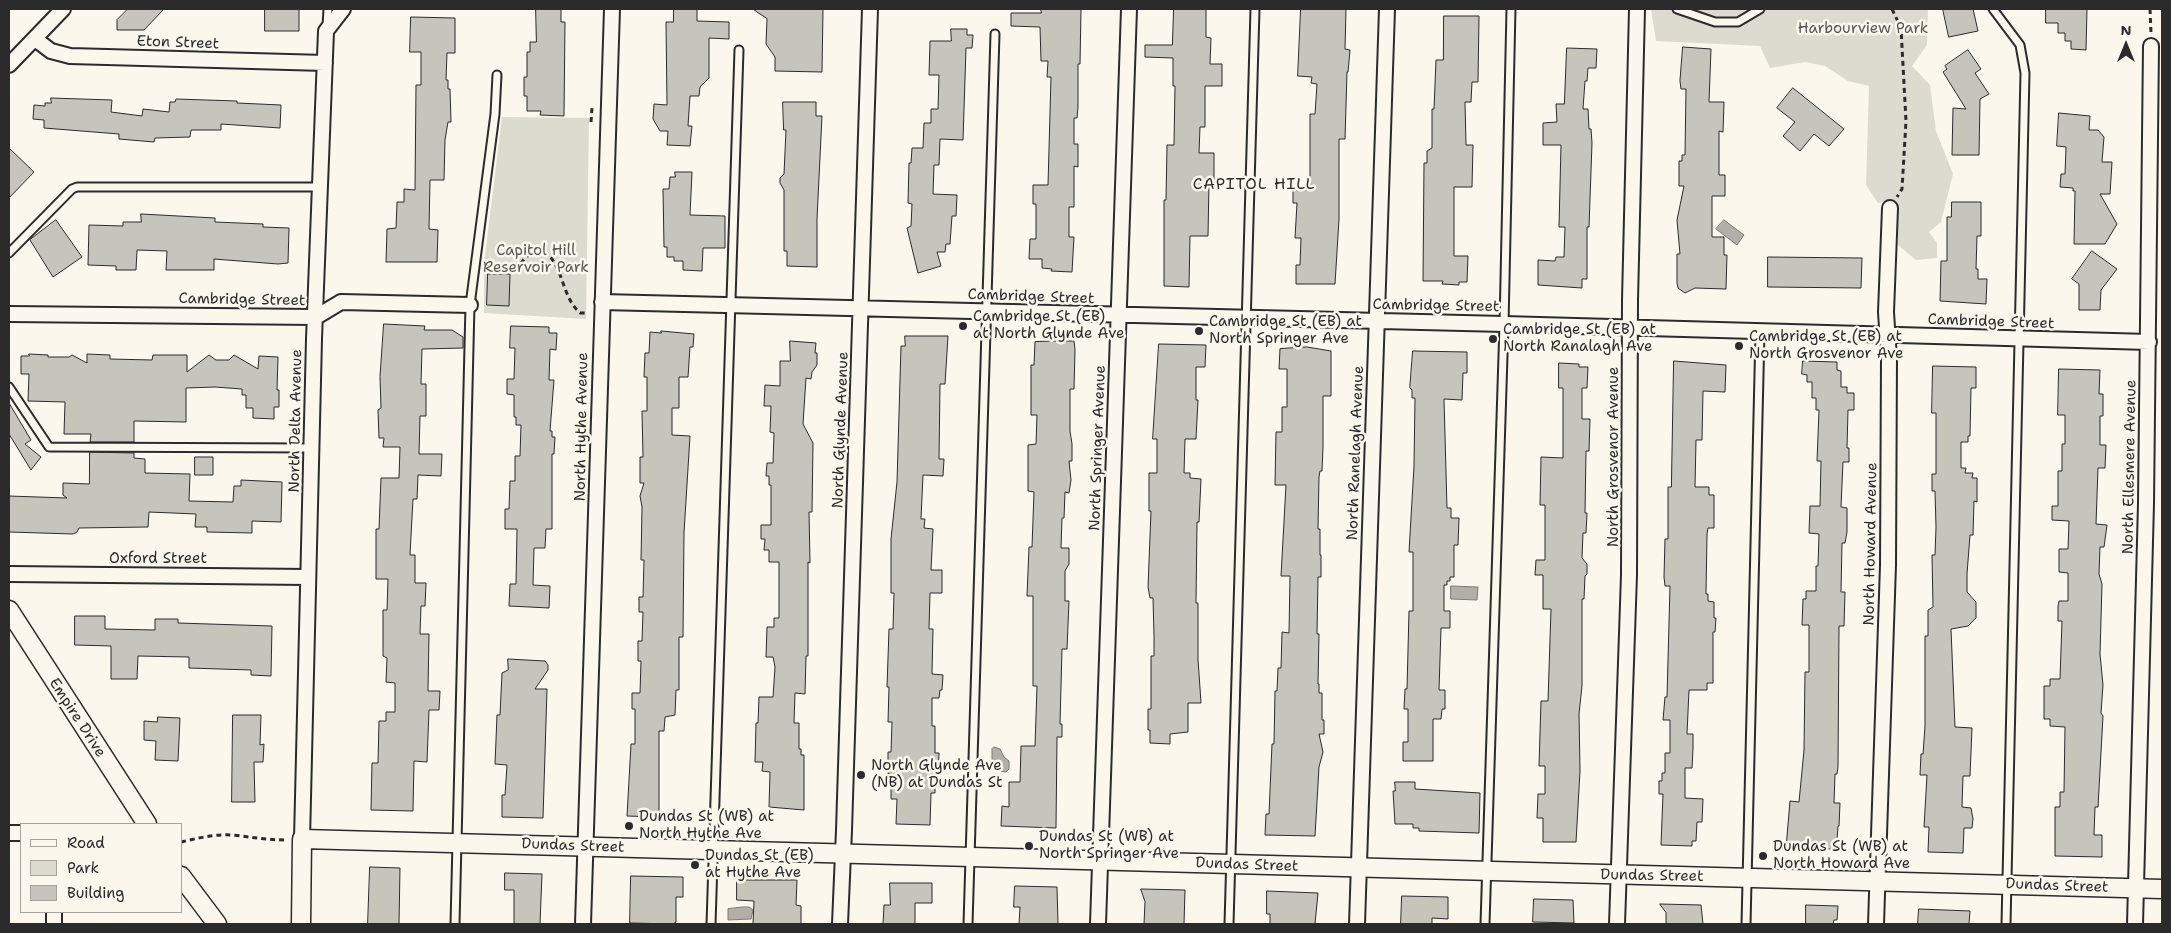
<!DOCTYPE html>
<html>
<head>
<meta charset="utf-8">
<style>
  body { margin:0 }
  #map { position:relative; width:2171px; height:933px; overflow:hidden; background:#fbf7ec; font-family:"Shantell Sans",sans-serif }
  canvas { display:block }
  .frame { position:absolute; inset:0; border:10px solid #2b2b2b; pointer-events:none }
  .legend { position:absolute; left:20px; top:823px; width:162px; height:90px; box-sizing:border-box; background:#fbf7ec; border:1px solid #a8a59f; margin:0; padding:6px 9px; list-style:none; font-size:15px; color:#2b2b2b }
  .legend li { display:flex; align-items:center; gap:10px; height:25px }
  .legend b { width:25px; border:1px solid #a8a59f }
  .north { position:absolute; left:2101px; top:20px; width:50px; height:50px; -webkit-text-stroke:4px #fbf7ec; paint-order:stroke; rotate:0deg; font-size:14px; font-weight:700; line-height:20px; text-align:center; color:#2b2b2b }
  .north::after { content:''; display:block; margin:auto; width:18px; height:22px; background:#2b2b2b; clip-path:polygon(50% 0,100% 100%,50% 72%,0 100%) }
</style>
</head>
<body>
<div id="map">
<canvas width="2171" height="933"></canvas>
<div class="frame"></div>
<ul class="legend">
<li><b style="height:6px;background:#fbf7ec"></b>Road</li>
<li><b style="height:14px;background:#dddad0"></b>Park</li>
<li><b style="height:14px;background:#c7c4bc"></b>Building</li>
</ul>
<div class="north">N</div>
</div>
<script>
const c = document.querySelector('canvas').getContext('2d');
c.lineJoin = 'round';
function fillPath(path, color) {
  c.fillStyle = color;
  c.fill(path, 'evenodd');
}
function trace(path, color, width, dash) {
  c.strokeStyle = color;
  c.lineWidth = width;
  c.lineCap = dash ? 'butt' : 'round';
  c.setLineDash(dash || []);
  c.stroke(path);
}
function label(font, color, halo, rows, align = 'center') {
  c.font = font + ' "Shantell Sans",sans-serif';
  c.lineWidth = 5;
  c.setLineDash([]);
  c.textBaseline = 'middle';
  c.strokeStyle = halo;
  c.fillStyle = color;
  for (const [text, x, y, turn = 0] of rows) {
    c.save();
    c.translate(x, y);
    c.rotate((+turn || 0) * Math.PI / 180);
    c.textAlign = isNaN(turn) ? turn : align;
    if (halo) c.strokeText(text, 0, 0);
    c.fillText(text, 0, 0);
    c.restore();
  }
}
fillPath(new Path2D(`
  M1651,9H1928L1927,45L1912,66L1930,85L1936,131L1953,174L1941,222L1929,232L1937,243V258L1916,260L1898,245V212L1893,200L1878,203L1866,185L1869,86L1848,81L1825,66L1805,62L1770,68L1760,46L1656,41Z
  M502,117L589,118L586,319L484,313V264Z`), '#dddad0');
const water = new Path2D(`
  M1724,220L1744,235L1737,245L1716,229Z
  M1451,586L1478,587L1477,600L1451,599Z
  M994,747L1000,749L1004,757L1009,761V769L1006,772L996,771L992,766V749Z
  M743,907H749L753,910L751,919L728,920V909Z`);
fillPath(water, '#b1afa7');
trace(water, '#7b7a75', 1);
const building = new Path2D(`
  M128,9H164L144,30H117V20Z
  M265,9H299V31H265Z
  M536,9H561V22H565L564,116L540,115L541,111H527V96H524V77H527V52H530V42H536Z
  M674,9H697V21L729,22V39L709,38V78L700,87L699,96H690L688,126H692L690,146L667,145L668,131H660L653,119L654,104L667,105L666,22H673Z
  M753,9H823L822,72L775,71V57L766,44L767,19Z
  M1041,9H1081L1080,64H1078V107L1077,118H1074V144H1078V167L1074,166V207H1069V237H1074L1072,272L1051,271L1052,269L1042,268V259H1029L1030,239H1036V204H1033V185H1048L1051,77H1047L1048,61H1041L1040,27L1011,26V13H1041Z
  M1174,9H1206V37L1211,38L1210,64H1222V86H1205V127H1200L1199,153H1214V182H1209L1208,236H1190L1189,287L1164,286V200H1166L1167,145H1174L1175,86H1173V58L1145,57V45H1172Z
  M1301,9H1346L1345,49L1350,50L1348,72H1347L1345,139H1339V219L1335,284H1296V265H1300L1301,238H1295L1297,203H1293V190H1310V114H1315L1317,84L1311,83L1312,77L1298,76Z
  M1943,9H1973L1978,31L1949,37Z
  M2046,9H2087L2086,50L2071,49V41H2065V33H2058V23H2046Z
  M1444,16H1479L1478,82H1472L1471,102H1465L1466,145H1473L1472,187H1454V256H1468L1467,282H1459V285L1442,284L1443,281H1423L1424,163H1427V151L1432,148V109H1434L1436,60H1443Z
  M411,17L455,18V53H447L446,80H448V89H450L451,122H448L445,140L444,180H430L429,229L438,230L437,262H386L387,229L396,228L397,202H404V189L415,190L416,85H421V52H410Z
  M951,29H967V35H973L972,48H966L963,140L940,139L939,165H934L933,194L957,195L956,216H952L950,244H946L945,252H937L941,266L918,273L907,228L911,226L912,204L908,203L909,163H911L912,148H923L924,123H931V109H938L939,75H929L930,41H951Z
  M1683,47L1711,49L1709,102H1724L1723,132L1719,131V175H1725V196H1712V237H1724V255H1727L1726,289L1695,288L1685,293L1678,288L1677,283V254H1680L1677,220L1684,186H1679V161H1682V155H1685L1686,89H1681L1680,81Z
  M1567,48L1597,49L1596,68H1588L1587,81H1585L1583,109H1588L1589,129H1591L1592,143L1589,227H1587V279H1582V288L1538,285V260L1555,261L1556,257H1564L1565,227H1559L1561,145H1543V123L1557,122L1556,104H1564Z
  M1968,50L1981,69L1975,73L1989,94L1980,99L1979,155H1952L1953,108L1966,109L1943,72L1947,69L1945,66Z
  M1793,88L1844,129L1829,146L1814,134L1800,151L1783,136L1795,122L1777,108Z
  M51,98L112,100L111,112L142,116L143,109L169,112L170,102H175L176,99L237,101V103L281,105L280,128L221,124V130H191L190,137L155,138L154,142L119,139V134L44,128V120L33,119L34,105L45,106V103H51Z
  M783,102H816V116H822L817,219V267L787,266V251H784V190L780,183V178L784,174L786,130H784Z
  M2059,113L2090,116L2089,130H2098L2104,137L2102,162H2112L2110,194H2100L2117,224L2105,244H2074L2075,191H2073V188L2060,187L2061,174H2065L2066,147L2057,146Z
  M9,148L34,172L9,198Z
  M675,172H692L690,215L725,216V248H703L702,271L683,270V261H674V257H667V247H664L663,189H669L670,177H675Z
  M1952,202H1981V236H1977L1976,269H1978V279H1987L1986,304L1940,301L1941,261H1947V217H1951Z
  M141,214L215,218V222L263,224V227L289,228L288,263L278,264L214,259V270H166L167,251L137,250L136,270H116V266L88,265L89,225L123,226V222H141Z
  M56,220L82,257L53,277L30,240Z
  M2092,251L2117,269L2101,290L2100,310H2079V284L2072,279Z
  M1768,257L1862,258L1861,288L1768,287Z
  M488,274H510L509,306L487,305Z
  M384,324L425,326L424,330H452L463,337V348L422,349L421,384H426V416H420L419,454H442L441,476L418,475L417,499H413L410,555H415V583H426L425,606H421L420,634H429L428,691H440L439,710H429L427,762L414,761L413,811L371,810L372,763H378L379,721H386V712H395V683L386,682L387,658L383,656V610H387L388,579H376V529H379L381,478H399L400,447H383L384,438H379L378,410L381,408L380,377Z
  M511,326L549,327V333H557L556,350L550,349L549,380H554L550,431H552V437H555L554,454H552V529H546L545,548H534L533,585L550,586L549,608L509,606L510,584H516L517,529H505V509H509L510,481H515V456H520L521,425H516V417H514V395L507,394V379H514L515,348H510Z
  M661,331L694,334L693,347H690L688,377H679V408H672V435L690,436L684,533L683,637H679V690H676L675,715L665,717L664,731H659V817L627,816L631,744H635V709H632V693H640L641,661H638V641H642L643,612H639V597H643L644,560H641L642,507L640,496L644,483H640V457H643L642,411H647V377H644L645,353H649L650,332L661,333Z
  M905,336H948L945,384H940L939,459H944L943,476L923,475L921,519H925L924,528L933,529L931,570H942V593H930L929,629H933L932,674L943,675L942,690H940L939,698H932V726H935V753H939L938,775H935V793H931L930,825L896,824L897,799H891V774H888V752H891L892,722H888L889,687H887L889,629H893L894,593H891V539L897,482L901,346H905Z
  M790,341L816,343L815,353H817V365L812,372L811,379L806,378L803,424L813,443L812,512H809L810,563L808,562V656H806L805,694L795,693L794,723H799V749H801V755H804V810L769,807L770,772L762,771L763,762H755L756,723H758L759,697H773L775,667L773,657H766L767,627H774V618H779V562H769V550H764L765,539H761V525H771V485H769V476H766L767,463H773L774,433L770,432L771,406H764L765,385L780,386V361H790Z
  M1052,341H1074L1075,350L1074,389H1070V431L1072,444V461H1069L1071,480L1069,493L1065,492L1064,518H1062L1061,548H1069V564L1065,571V601H1069L1067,649H1062L1060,724H1062V737H1057L1056,828L1001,826L1002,806L1009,807V782H1020L1021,746H1035L1037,686H1033V596H1027L1029,547H1032L1034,492L1028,491V445L1036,444L1037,415H1031V365H1034L1035,342Z
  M1159,344L1206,345L1205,367H1196V400H1198L1196,439H1185L1184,473H1190V478L1201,479L1199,522H1197L1196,603H1198V659L1201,703H1188V732L1170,734V744L1150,743V730H1148V709H1151V656H1154V636L1153,598H1150L1148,587L1151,511H1149V473H1157V439H1153Z
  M1307,347L1331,351V396H1323V447L1322,471H1320L1319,477L1318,529H1320V555H1321V577H1318L1317,634H1319L1318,684H1319V693H1322V720H1324V734H1319L1323,752L1319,767L1315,836L1265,835L1266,814H1269L1272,744H1274L1275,691H1277L1278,668H1281L1282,632L1289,633L1290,576H1281L1286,485H1275L1276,432H1282V407H1287V369H1279L1280,349Z
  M1413,351L1467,352V373H1463L1462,400L1444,399L1447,508H1451V518H1459L1458,545H1454V577H1450V581H1447V585H1444V611H1450V628H1441L1439,690H1445V709H1442L1441,719H1433V761H1403V742H1408V709H1404L1405,689H1407L1409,611H1413V552H1409L1414,466L1415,398H1412V390L1410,388Z
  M29,354L48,355V357H69L72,355L87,363V354L110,355V359L152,360L153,355H187V372L209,355L216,360H229L234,355L258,369L259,356L278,357L277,390H279V407H274V419L253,418V408H246V395H242V389L215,387L186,388V422L134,421V442H90L91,434H64L65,402L28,401L29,374H21V356H29Z
  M1674,361L1726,365L1725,392L1703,391L1702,440H1696L1695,487H1709V495H1714V528H1708L1707,534L1706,594H1708V601L1714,602V618H1716L1715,632H1713V683H1707V690H1689L1687,734H1693V749L1692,768H1685V798L1703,799L1702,822H1697L1696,841H1692V846L1661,845L1663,794H1659V781H1662V773H1665V753H1670V720H1663L1665,697H1667L1670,586H1665L1664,577L1665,539H1668V487H1671Z
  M1803,361L1837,362V370L1841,371V387H1847V393H1854V410H1848L1847,448H1849V462H1843L1841,507L1847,508V532L1845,543H1842L1841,592H1845L1844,626H1839L1838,767L1837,774H1835L1834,803H1840L1839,826H1838L1837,840L1835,839L1834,849L1786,848L1790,801L1799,802L1804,750L1805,672H1809V625H1802L1803,599H1806V591H1816V566H1818L1819,534L1809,533L1810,506H1820L1821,461H1817L1819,410H1816V398H1812V382H1807V375L1802,374Z
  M1559,363L1579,364V367H1588L1587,388H1582V419H1590L1589,451H1586L1585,513H1587L1586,533H1583L1582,558L1587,564V574L1585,576L1584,599H1582V686L1579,714L1580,771L1576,842H1543V818H1537L1538,794H1545V766H1539L1541,701H1548L1551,609H1543V575H1535L1536,560H1545V505H1540L1541,457L1563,458V388H1559Z
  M1933,366L1976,367V388H1971L1970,436H1968V442H1961V468H1966L1965,473H1973L1972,478H1977V502L1974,501L1973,535H1970L1967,574V592L1976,602V618L1968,626L1951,629L1955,727L1972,728L1970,776H1963L1962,807L1971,808L1973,819L1972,828H1964L1963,853L1928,852L1929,827H1924L1927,775H1920L1921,754H1923L1925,726V636H1928V610L1933,607L1932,555H1935L1936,527L1935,491H1932V474H1936V413H1932Z
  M2059,369L2100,370L2099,394H2103V416H2100V445H2106L2105,468H2098L2096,524L2107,525L2104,547H2100L2099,574L2102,584L2100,654L2103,685L2101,713L2103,716L2098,807H2095L2094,835H2102V857L2055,856V807H2060V792H2064L2065,727L2050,726V719H2044V686H2050V679H2060L2062,621H2058V606L2059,601H2068V573L2059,572V549H2068L2069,521L2052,520V506H2058V471H2062V444H2065V415H2058Z
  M9,403L31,440L25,444L41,457L31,470L9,434Z
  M90,452L134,453V458L145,459V473L190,474L189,501L233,502L234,486H241V480L282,482L281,522L252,521V533L207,532V527H195L196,514L149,512L148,527L79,528L77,532L73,534L9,532V496L67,498L63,495V483L89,484Z
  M195,457H213V475H195Z
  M75,616H105V629L155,630V619H178V623L272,626L271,676L251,675V670L189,668V657L138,656L137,679H111V646L75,645Z
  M508,659L545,661L548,665V670L535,689H547L543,818L502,817V795H505L507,765L495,764L496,740L497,715H500L502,673L508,670Z
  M233,715H261L260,745L264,744L263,762H254L255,802H232Z
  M158,717L180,718L178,761L155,760L156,741L144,740V721L157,722Z
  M1395,782H1415V789L1480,793L1479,833L1419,831V828H1413V824H1395L1393,791H1395Z
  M370,867L400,868L399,924H368Z
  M505,873L542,874L540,924H514V890H505Z
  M631,876L683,877V897H676V922L673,924L630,923Z
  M737,880H797L796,905L801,906V924H753L754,901L737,900Z
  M890,883H932V903H915V924H883L884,905H890Z
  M1015,886L1057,887L1058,924H1019L1020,907H1014Z
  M1141,889L1185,890L1184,924H1144L1145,902Z
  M1267,891L1318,893L1315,924H1270V914H1267Z
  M1402,896L1448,897V919L1432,918V924H1401Z
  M1534,899L1573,900L1574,923L1533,922Z
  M1660,904L1701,905L1703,924H1666V913Z
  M1806,905L1838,906L1837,920H1834L1833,924H1806Z
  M1919,909L1970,911L1969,924H1918Z`);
fillPath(building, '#c7c4bc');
trace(building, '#2b2b2b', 1);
const service = new Path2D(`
  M1677,9L1715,22H1738L1760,9
  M1993,9L2020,45L2025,73L2006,924
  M327,26L328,9
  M9,253L72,189L77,187H320
  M9,387L49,447L312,448
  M455,924L470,305L495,114L497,75
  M711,924L739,50
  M968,924L995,34
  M1229,924L1255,9
  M1485,924L1504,324L1511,9
  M1746,924L1760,332`);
const minor = new Path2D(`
  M35,39L51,51L70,56L325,63
  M9,65L63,9
  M602,302L1504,324L2149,342
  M9,314L316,317L341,302L470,305
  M9,574L308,577
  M9,833H21
  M302,839L314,339L326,31L343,9
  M54,912V924
  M583,924L612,9
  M840,924L844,830L870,9
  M1098,924L1129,9
  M1357,924L1387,9
  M1617,924L1629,575L1630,300L1637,9
  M1876,924L1888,565L1889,359L1886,312L1890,208
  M2135,924L2146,503L2151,46`);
const tertiary = new Path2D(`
  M9,610L147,824
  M181,876L217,924
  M301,924L302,839L2162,889`);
trace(service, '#2b2b2b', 11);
trace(minor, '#2b2b2b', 18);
trace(tertiary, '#2b2b2b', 21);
trace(new Path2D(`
  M1892,9L1901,28L1906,121L1902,189L1897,197
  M2150,9L2151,33
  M591,122L592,108
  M487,267H519C525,255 533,250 547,253C564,270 562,297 580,313H588
  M181,842C198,838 215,834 232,835C251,837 268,840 287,840`), '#2b2b2b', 3, [5, 4]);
trace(service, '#fbf7ec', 7);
trace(minor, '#fbf7ec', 14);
trace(tertiary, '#fbf7ec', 18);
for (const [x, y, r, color] of [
  [963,326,5,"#2b2b2b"],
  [1199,331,5,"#2b2b2b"],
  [1493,339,5,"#2b2b2b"],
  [1739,346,5,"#2b2b2b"],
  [861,775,5,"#2b2b2b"],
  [629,826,5,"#2b2b2b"],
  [1029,846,5,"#2b2b2b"],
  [1763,856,5,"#2b2b2b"],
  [695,865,5,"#2b2b2b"]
]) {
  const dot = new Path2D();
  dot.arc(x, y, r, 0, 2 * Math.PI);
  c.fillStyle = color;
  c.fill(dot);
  trace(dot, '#fbf7ec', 2);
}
label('15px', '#585754', '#fbf7ec', [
  ["Harbourview Park",1863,29],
  ["Capitol Hill",536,251],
  ["Reservoir Park",536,268]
]);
label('15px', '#2b2b2b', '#fbf7ec', [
  ["Eton Street",178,43,2],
  ["Cambridge Street",1031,297,2],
  ["Cambridge Street",242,300,1],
  ["Cambridge Street",1436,306,1],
  ["Cambridge Street",1991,322,2],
  ["North Delta Avenue",296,421,-89],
  ["North Hythe Avenue",582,427,-89],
  ["North Glynde Avenue",841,430,-88],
  ["North Springer Avenue",1098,448,-88],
  ["North Ranelagh Avenue",1356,453,-88],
  ["North Grosvenor Avenue",1614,457,-90],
  ["North Ellesmere Avenue",2130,467,-89],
  ["North Howard Avenue",1871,544,-89],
  ["Oxford Street",158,559],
  ["Empire Drive",77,718,57],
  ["Dundas Street",573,846,2],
  ["Dundas Street",1247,865,2],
  ["Dundas Street",1652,876,1],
  ["Dundas Street",2057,886,2]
]);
label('15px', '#2b2b2b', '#fbf7ec', [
  ["Cambridge St (EB)",973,317],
  ["at North Glynde Ave",973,334],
  ["Cambridge St (EB) at",1209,322],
  ["North Springer Ave",1209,339],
  ["Cambridge St (EB) at",1503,330],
  ["North Ranalagh Ave",1503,347],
  ["Cambridge St (EB) at",1749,337],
  ["North Grosvenor Ave",1749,354],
  ["North Glynde Ave",871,766],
  ["(NB) at Dundas St",871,783],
  ["Dundas St (WB) at",639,817],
  ["North Hythe Ave",639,834],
  ["Dundas St (WB) at",1039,837],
  ["North Springer Ave",1039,854],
  ["Dundas St (WB) at",1773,847],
  ["North Howard Ave",1773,864],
  ["Dundas St (EB)",705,856],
  ["at Hythe Ave",705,873]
], 'left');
c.letterSpacing = '1px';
label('16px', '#2b2b2b', '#fbf7ec', [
  ["CAPITOL HILL",1254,185]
]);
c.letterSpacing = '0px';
</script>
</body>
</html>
